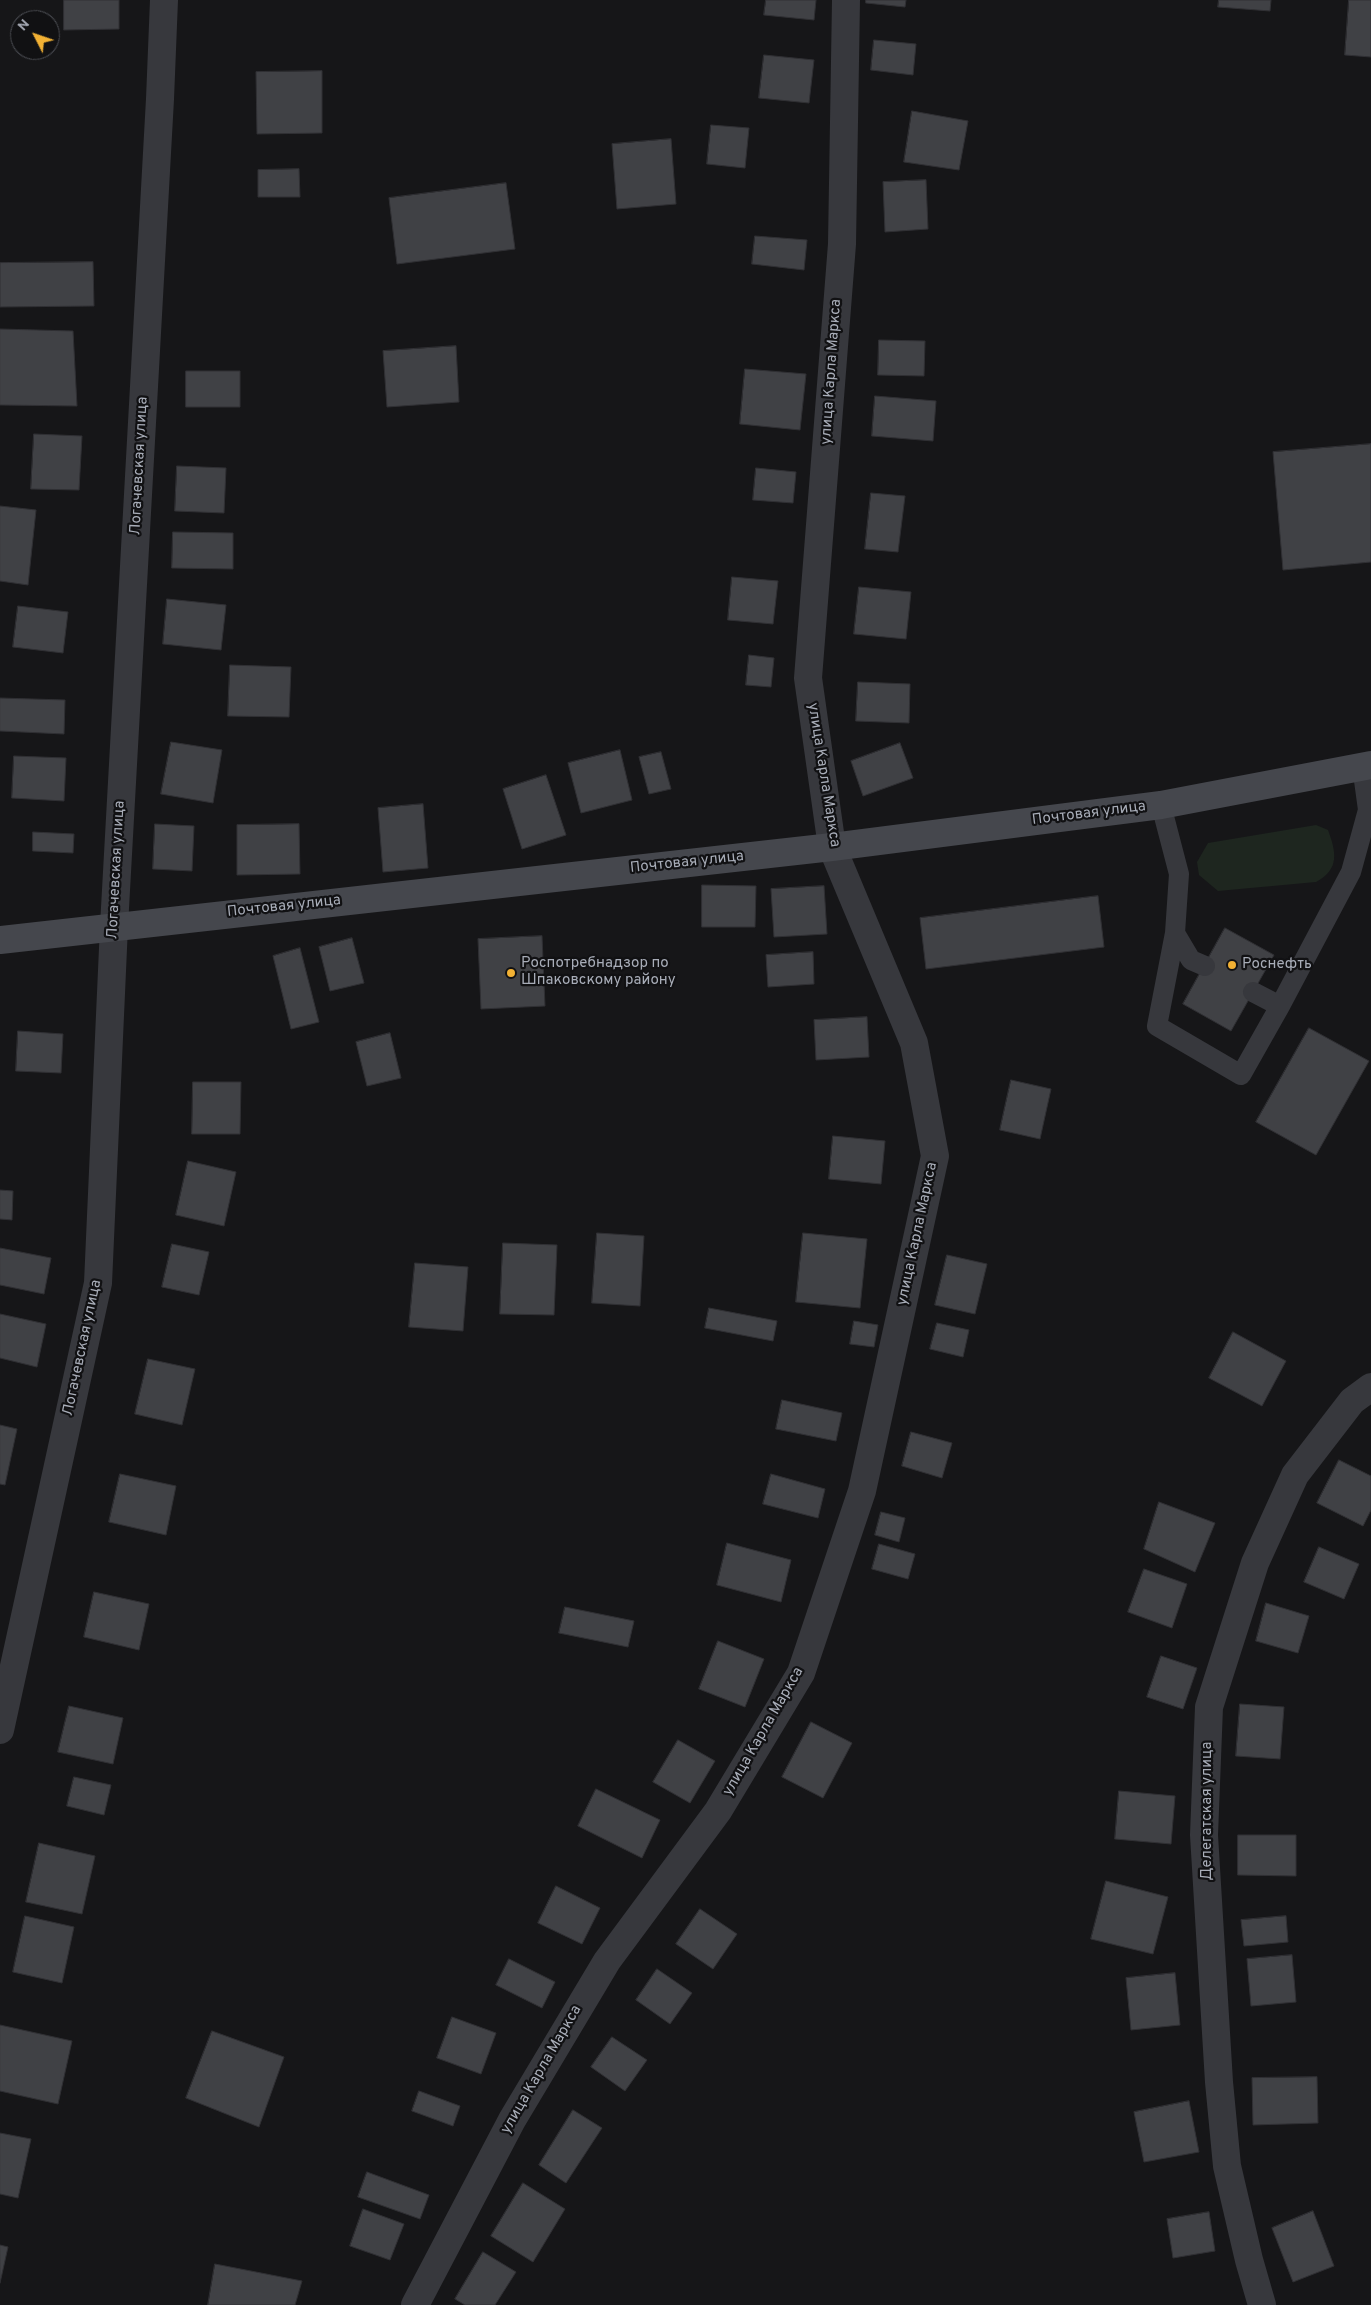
<!DOCTYPE html>
<html>
<head>
<meta charset="utf-8">
<style>
  body { margin:0 }
  #map { position:relative; width:1371px; height:2305px; overflow:hidden; background:#161618; font-family:Overpass,sans-serif }
  canvas { display:block }
  .north { position:absolute; left:10px; top:10px; width:50px; height:50px; box-sizing:border-box; background:#111113; border:1px solid #4d4f55; border-radius:50%; rotate:311deg; font-size:14px; font-weight:700; line-height:20px; text-align:center; color:#a8adb8 }
  .north::after { content:''; display:block; margin:auto; width:18px; height:22px; background:#f2b134; clip-path:polygon(50% 0,100% 100%,50% 72%,0 100%) }
</style>
</head>
<body>
<div id="map">
<canvas width="1371" height="2305"></canvas>
<div class="north">N</div>
</div>
<script>
const c = document.querySelector('canvas').getContext('2d');
c.lineJoin = 'round';
function fillPath(path, color) {
  c.fillStyle = color;
  c.fill(path, 'evenodd');
}
function trace(path, color, width, dash) {
  c.strokeStyle = color;
  c.lineWidth = width;
  c.lineCap = dash ? 'butt' : 'round';
  c.setLineDash(dash || []);
  c.stroke(path);
}
function label(font, color, halo, rows, align = 'center') {
  c.font = font + ' Overpass,sans-serif';
  c.lineWidth = 4.5;
  c.setLineDash([]);
  c.textBaseline = 'middle';
  c.strokeStyle = halo;
  c.fillStyle = color;
  for (const [text, x, y, turn = 0] of rows) {
    c.save();
    c.translate(x, y);
    c.rotate((+turn || 0) * Math.PI / 180);
    c.textAlign = isNaN(turn) ? turn : align;
    if (halo) c.strokeText(text, 0, 0);
    c.fillText(text, 0, 0);
    c.restore();
  }
}
fillPath(new Path2D(`
  M1316,825L1328,830C1336,852 1340,869 1316,882L1218,891L1199,875L1197,862L1208,843Z`), '#1e261f');
const building = new Path2D(`
  M64,0H119V29L64,30Z
  M766,0H816L814,20L764,15Z
  M866,0H906L905,7L866,3Z
  M1219,0H1271L1270,11L1218,7Z
  M1349,0H1371V57L1345,55Z
  M874,40L916,44L913,75L871,70Z
  M764,55L814,60L809,103L759,98Z
  M322,71V133L257,134L256,72Z
  M912,111L968,121L959,170L904,162Z
  M711,125L749,128L745,168L707,164Z
  M671,139L676,204L617,209L612,144Z
  M299,169L300,197H258V170Z
  M926,180L928,229L885,232L883,182Z
  M506,183L515,249L397,264L389,198Z
  M755,236L807,240L804,270L752,264Z
  M93,262L94,306L0,307V263Z
  M0,329L73,331L77,406L0,405Z
  M879,340L925,341L924,376L878,375Z
  M456,346L459,402L387,407L383,351Z
  M745,369L806,374L800,430L740,424Z
  M186,371H240V407H186Z
  M875,396L936,401L933,441L872,436Z
  M34,434L82,436L79,490L31,489Z
  M1371,444V562L1283,570L1273,452Z
  M177,466L226,468L224,513L175,511Z
  M756,468L796,472L793,503L753,500Z
  M871,493L905,496L898,552L865,549Z
  M0,506L36,510L28,585L0,581Z
  M173,532L233,533V569L172,568Z
  M732,577L778,581L773,624L728,620Z
  M859,587L911,592L906,639L854,634Z
  M167,599L226,605L221,650L163,644Z
  M18,606L68,612L63,653L13,647Z
  M749,655L774,658L771,687L746,685Z
  M230,665L291,667L289,717L228,716Z
  M858,682L910,684L909,723L856,721Z
  M0,698L65,700L64,734L0,731Z
  M171,742L222,750L213,803L161,794Z
  M900,743L913,778L863,796L851,761Z
  M620,750L632,800L581,813L568,763Z
  M661,752L671,789L649,794L639,757Z
  M14,756L66,758L64,801L12,798Z
  M546,775L566,835L522,849L503,789Z
  M423,804L428,868L383,872L378,808Z
  M155,824L194,826L192,871L153,869Z
  M299,824L300,874L237,875V825Z
  M33,832L74,834L73,853L33,851Z
  M702,885L756,886L755,927H702Z
  M824,886L827,934L774,937L771,889Z
  M1098,896L1104,947L926,969L920,918Z
  M1225,928L1274,955L1231,1031L1183,1004Z
  M542,936L545,1006L481,1009L478,939Z
  M352,938L364,983L330,991L319,947Z
  M300,948L319,1022L291,1029L273,956Z
  M813,952L814,984L768,987L766,955Z
  M867,1017L869,1057L816,1060L814,1020Z
  M1309,1028L1369,1061L1316,1155L1256,1122Z
  M18,1031L63,1034L61,1073L16,1071Z
  M390,1033L401,1078L367,1086L356,1042Z
  M1011,1080L1051,1089L1040,1139L1000,1130Z
  M193,1082H241L240,1134H192Z
  M833,1136L885,1141L881,1184L829,1179Z
  M188,1161L236,1172L224,1226L176,1215Z
  M0,1190L13,1191L12,1220L0,1219Z
  M597,1233L644,1236L640,1306L592,1303Z
  M803,1233L867,1239L860,1308L796,1302Z
  M503,1243L557,1245L554,1315L500,1314Z
  M172,1244L209,1252L199,1295L162,1287Z
  M0,1248L51,1258L44,1294L0,1285Z
  M947,1255L987,1264L975,1314L935,1305Z
  M415,1263L468,1267L463,1331L409,1327Z
  M709,1308L777,1321L773,1341L705,1328Z
  M0,1314L46,1324L37,1367L0,1358Z
  M854,1321L878,1325L874,1347L850,1344Z
  M937,1323L969,1330L963,1357L930,1349Z
  M1233,1332L1286,1361L1262,1406L1209,1378Z
  M148,1359L195,1369L182,1425L135,1414Z
  M782,1400L842,1413L836,1441L776,1429Z
  M0,1425L17,1429L5,1485L0,1484Z
  M911,1432L952,1443L942,1478L902,1466Z
  M1339,1460L1371,1476V1510L1363,1526L1317,1503Z
  M120,1474L176,1486L166,1535L109,1522Z
  M771,1474L825,1489L818,1518L763,1504Z
  M1159,1502L1215,1523L1195,1572L1144,1549Z
  M881,1512L905,1518L899,1542L875,1535Z
  M727,1543L791,1560L781,1602L717,1585Z
  M879,1544L915,1554L908,1579L872,1569Z
  M1319,1547L1359,1564L1344,1599L1304,1582Z
  M1144,1569L1187,1584L1172,1628L1128,1612Z
  M94,1592L149,1604L139,1650L84,1637Z
  M1266,1603L1309,1616L1298,1653L1256,1641Z
  M565,1607L634,1621L628,1647L559,1633Z
  M718,1641L764,1659L745,1707L699,1689Z
  M1161,1656L1197,1668L1183,1709L1147,1697Z
  M1240,1704L1284,1707L1280,1759L1236,1756Z
  M69,1706L123,1718L113,1764L58,1752Z
  M811,1722L852,1743L823,1798L782,1777Z
  M678,1740L715,1761L690,1803L653,1782Z
  M74,1777L111,1785L104,1815L67,1806Z
  M596,1789L660,1820L642,1858L578,1826Z
  M1119,1791L1175,1796L1171,1844L1115,1839Z
  M1238,1835H1296V1876L1238,1875Z
  M39,1843L95,1856L82,1914L26,1902Z
  M1106,1881L1168,1897L1153,1954L1091,1939Z
  M556,1886L600,1908L582,1944L538,1923Z
  M700,1909L737,1934L713,1969L676,1944Z
  M25,1916L74,1927L62,1983L13,1972Z
  M1286,1916L1288,1942L1244,1946L1241,1920Z
  M1292,1955L1296,2002L1251,2006L1247,1959Z
  M509,1959L555,1982L542,2008L496,1985Z
  M657,1969L692,1993L670,2024L636,2000Z
  M1175,1973L1180,2025L1131,2030L1126,1978Z
  M452,2017L496,2033L481,2074L437,2058Z
  M0,2025L72,2041L58,2104L0,2091Z
  M212,2031L284,2057L259,2127L186,2098Z
  M612,2037L647,2060L625,2091L591,2067Z
  M1317,2077L1318,2123L1253,2125L1252,2078Z
  M419,2091L460,2106L453,2126L412,2111Z
  M1189,2101L1199,2152L1144,2162L1134,2112Z
  M573,2110L602,2128L566,2183L539,2165Z
  M0,2133L31,2139L18,2198L0,2194Z
  M367,2172L429,2195L420,2219L358,2197Z
  M523,2183L565,2209L533,2262L491,2236Z
  M363,2209L404,2224L390,2260L350,2246Z
  M1313,2211L1334,2266L1293,2282L1272,2228Z
  M1209,2212L1215,2251L1173,2258L1167,2219Z
  M0,2245L8,2247L0,2283Z
  M483,2252L516,2272L495,2305H465L455,2299Z
  M215,2264L302,2281L295,2305H208Z`);
fillPath(building, '#404145');
trace(building, '#303034', 1);
trace(new Path2D(`
  M1161,805L1179,874L1175,933L1191,960L1205,966
  M1175,933L1157,1026L1241,1075L1280,1006
  M1253,992L1280,1006L1351,872L1368,810L1362,766`), '#37383d', 20);
trace(new Path2D(`
  M0,1730L98,1283L114,926L160,99L164,0
  M415,2305L512,2120L607,1961L718,1811L801,1673L862,1491L935,1156L914,1043L832,847L808,678L842,244L846,0
  M1262,2305L1249,2260L1227,2166L1219,2082L1204,1835L1209,1707L1255,1563L1295,1475L1352,1401L1371,1387`), '#37383d', 28);
trace(new Path2D(`
  M0,940L832,847L1161,805L1371,765`), '#45474d', 28);
for (const [x, y, r, color] of [
  [1232,965,5,"#f2b134"],
  [511,973,5,"#f2b134"]
]) {
  const dot = new Path2D();
  dot.arc(x, y, r, 0, 2 * Math.PI);
  c.fillStyle = color;
  c.fill(dot);
  trace(dot, '#111113', 2);
}
label('15px', '#a8adb8', '#111113', [
  ["улица Карла Маркса",832,372,-86],
  ["Логачевская улица",140,466,-87],
  ["улица Карла Маркса",823,775,81],
  ["Почтовая улица",1089,814,-7],
  ["Почтовая улица",687,863,-6],
  ["Логачевская улица",117,870,-87],
  ["Почтовая улица",284,907,-6],
  ["улица Карла Маркса",918,1234,-78],
  ["Логачевская улица",83,1348,-78],
  ["улица Карла Маркса",764,1732,-60],
  ["Делегатская улица",1208,1811,-90],
  ["улица Карла Маркса",542,2070,-60]
]);
label('15px', '#a8adb8', '#111113', [
  ["Роспотребнадзор по",521,964],
  ["Шпаковскому району",521,981],
  ["Роснефть",1242,965]
], 'left');
</script>
</body>
</html>
